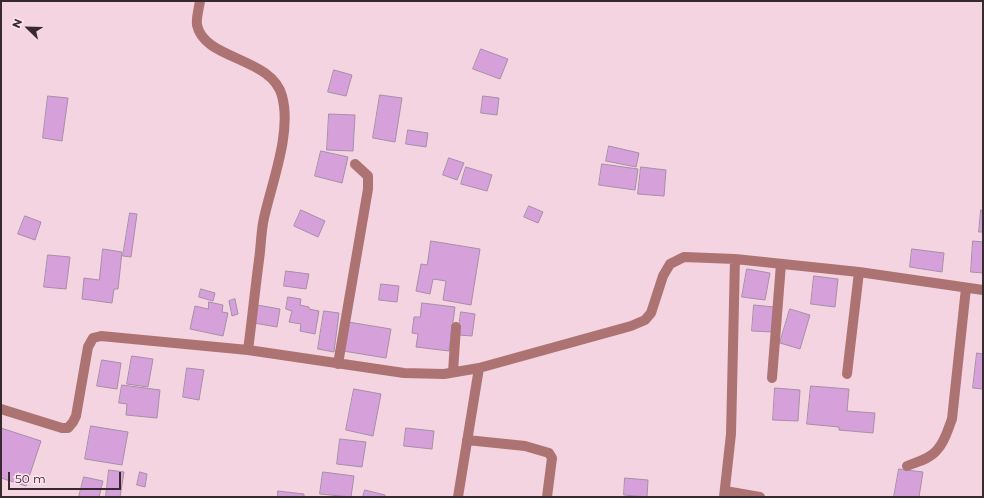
<!DOCTYPE html>
<html>
<head>
<meta charset="utf-8">
<style>
  body { margin:0 }
  #map { position:relative; width:984px; height:498px; overflow:hidden; background:#f4d4e1; font-family:Montserrat,sans-serif }
  canvas { display:block }
  .frame { position:absolute; inset:0; border:2px solid #362a2f; pointer-events:none }
  .north { position:absolute; left:8px; top:8px; width:40px; height:40px; -webkit-text-stroke:3px #fde3ee; paint-order:stroke; rotate:293deg; font-size:11px; font-weight:700; line-height:16px; text-align:center; color:#362a2f }
  .north::after { content:''; display:block; margin:auto; width:14px; height:18px; background:#362a2f; clip-path:polygon(50% 0,100% 100%,50% 72%,0 100%) }
  .scale { position:absolute; left:8px; top:472px; width:113px; height:18px; box-sizing:border-box; border:2px solid #362a2f; border-top:0; padding-left:5px; font-size:12px; line-height:14px; white-space:nowrap; color:#362a2f; -webkit-text-stroke:3px #fde3ee; paint-order:stroke }
</style>
</head>
<body>
<div id="map">
<canvas width="984" height="498"></canvas>
<div class="frame"></div>
<div class="north">N</div>
<div class="scale">50 m</div>
</div>
<script>
const c = document.querySelector('canvas').getContext('2d');
c.lineJoin = 'round';
function fillPath(path, color) {
  c.fillStyle = color;
  c.fill(path, 'evenodd');
}
function trace(path, color, width, dash) {
  c.strokeStyle = color;
  c.lineWidth = width;
  c.lineCap = dash ? 'butt' : 'round';
  c.setLineDash(dash || []);
  c.stroke(path);
}
const building = new Path2D(`
  M481,49L508,59L500,79L473,69Z
  M334,70L352,75L346,96L328,92Z
  M380,95L402,98L395,142L373,138Z
  M48,96L68,98L62,141L43,138Z
  M483,96L499,98L497,115L481,113Z
  M329,114L355,115L353,151L327,150Z
  M408,130L428,133L426,147L406,144Z
  M609,146L639,153L636,167L606,161Z
  M321,151L348,157L342,183L315,176Z
  M449,158L464,163L457,180L443,175Z
  M602,164L638,169L635,190L599,185Z
  M466,167L492,175L487,191L461,184Z
  M641,167L666,170L664,196L638,194Z
  M529,206L543,212L538,223L524,217Z
  M301,210L325,221L318,237L294,226Z
  M981,210L983,211V232H979Z
  M130,213L137,214L131,257L123,256Z
  M25,216L41,222L35,240L18,234Z
  M431,241L480,249L471,305L443,300L446,281L433,279L430,294L416,291L421,264L427,265Z
  M973,241L983,242V273L971,272Z
  M103,249L122,252L118,289H114L112,303L82,299L84,278L99,280Z
  M912,249L944,253L942,272L910,267Z
  M48,255L70,257L66,289L44,287Z
  M747,269L770,273L765,300L742,297Z
  M286,271L309,274L306,289L284,286Z
  M814,276L838,279L835,307L811,304Z
  M381,284L399,286L397,302L379,300Z
  M201,289L215,293L213,301L199,297Z
  M288,297L301,299L300,305L309,307V309L319,311L315,334L300,331L301,324L289,322L292,311L286,309Z
  M235,299L238,314L232,316L229,301Z
  M209,302L223,305L222,312L228,313L223,336L190,329L195,306L208,309Z
  M422,303L455,307L449,351L416,347L418,334L412,333L414,317H420Z
  M257,305L280,309L277,327L254,323Z
  M754,305L774,307L772,332L752,331Z
  M790,309L810,315L800,349L780,343Z
  M324,311L339,313L334,352L318,349Z
  M461,312L475,314L472,336L458,335Z
  M348,322L391,329L386,358L343,351Z
  M977,353L983,354V389L973,388Z
  M132,356L153,359L148,387L127,384Z
  M102,360L121,363L117,389L97,386Z
  M187,368L204,370L199,400L183,397Z
  M122,385L160,390L157,418L126,415L127,404L119,403Z
  M811,386L849,389L847,411L875,413L873,433L839,430V427L807,424Z
  M775,388L800,390L798,421L773,420Z
  M354,389L381,394L373,436L346,430Z
  M91,426L128,432L122,465L85,459Z
  M1,428L41,441L26,486L1,478Z
  M406,428L434,431L432,449L404,446Z
  M340,439L366,442L362,467L337,464Z
  M899,469L923,472L919,497H894Z
  M109,470L124,472L120,497H106Z
  M140,472L147,474L145,487L137,485Z
  M323,472L354,476L351,497L320,494Z
  M84,477L103,481L99,497H79Z
  M625,478L648,480L647,497L624,495Z
  M365,490L385,495V497H363Z
  M278,491L304,494V497H278Z`);
fillPath(building, '#d6a0db');
trace(building, '#a490a6', 1);
trace(new Path2D(`
  M200,1C199,8 196,18 197,25C204,60 272,57 282,96C292,132 272,182 264,218C261,231 261,246 259,260C255,290 252,320 248,350
  M338,364L368,189V176L355,164
  M453,372L456,327
  M847,374L859,272
  M772,378L781,264
  M1,409L62,428H68L73,422L76,416L88,347L93,338L101,336L248,350L404,373L444,374L479,368L631,326L645,320L651,313L663,276L670,264L684,257L735,259L859,272L983,290
  M467,440L525,446L549,453L552,458L547,497
  M907,466C916,462 930,459 937,450C945,442 948,429 952,419L966,288
  M725,491L760,497
  M458,497L479,368
  M724,497L731,434L735,259`), '#ac7372', 10);
</script>
</body>
</html>
